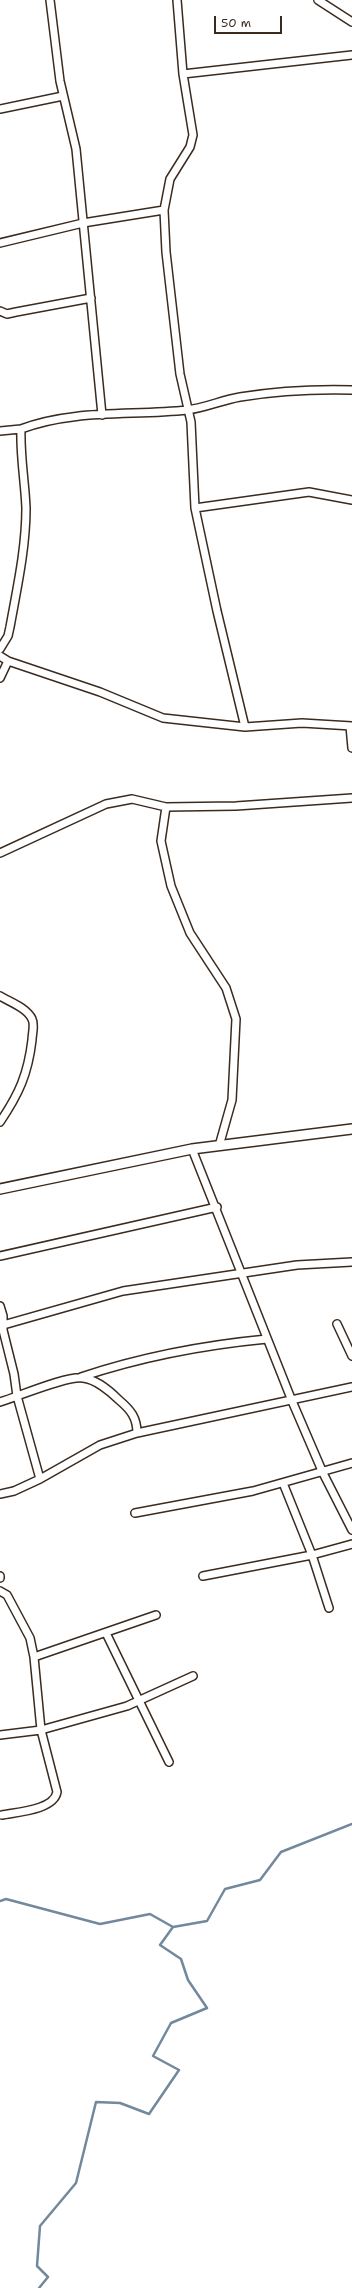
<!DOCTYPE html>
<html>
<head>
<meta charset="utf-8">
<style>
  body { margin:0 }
  #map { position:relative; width:352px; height:2288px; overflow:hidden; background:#fff; font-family:"Shantell Sans",sans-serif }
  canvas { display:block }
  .scale { position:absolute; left:214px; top:16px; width:68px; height:18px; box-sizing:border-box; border:2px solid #3b2a1e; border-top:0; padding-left:5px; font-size:12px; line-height:14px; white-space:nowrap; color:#3b2a1e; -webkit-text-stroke:3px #fff; paint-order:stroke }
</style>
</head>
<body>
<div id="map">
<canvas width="352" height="2288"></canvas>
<div class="scale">50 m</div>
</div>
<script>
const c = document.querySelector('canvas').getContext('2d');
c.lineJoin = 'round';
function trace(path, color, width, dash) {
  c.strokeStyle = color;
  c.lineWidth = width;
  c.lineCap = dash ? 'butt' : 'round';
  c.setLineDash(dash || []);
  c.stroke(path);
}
trace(new Path2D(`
  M0,1901L6,1899L100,1924L150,1914L173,1927
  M39,2288L48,2277L37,2266L40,2226L76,2183L96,2102L120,2103L149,2114L179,2070L153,2056L171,2023L207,2008L188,1980L181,1959L160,1945L173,1927L207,1921L225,1889L260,1880L281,1852L352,1824`), '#72889d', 2.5);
const minor = new Path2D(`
  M50,0L60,81L76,149L102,415
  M318,0L352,22
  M183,74L352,55
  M0,109L63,96
  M164,210L170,179L190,147L193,135L183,74L177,0
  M0,243L83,223L164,210L166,252L180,374L191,422L195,508L217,611L245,727
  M0,311L7,314L16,312L91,298
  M0,431L21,429
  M195,508L309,492L352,500
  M0,649L8,636L10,627C17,588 26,548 26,508C25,482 20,456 21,429C74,409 132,416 187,410C205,408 222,400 240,397C277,391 315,389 352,390
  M0,656L8,661L100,692L163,718L245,727L302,723L352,726
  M0,678L8,661
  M350,726L352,748
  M166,807L161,841L171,886L190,933L226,988L236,1019L232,1100L219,1146
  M0,853L106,804L132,799L166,807L236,806L352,798
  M0,996C10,1002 27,1008 32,1019C35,1025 32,1034 32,1040C28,1074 19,1094 0,1122
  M192,1149L292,1401L323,1473L352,1530
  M0,1256L217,1207
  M0,1306L3,1316V1330L14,1374L17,1396L40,1479
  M337,1324L352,1356
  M0,1326L123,1291L297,1265L352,1262
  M81,1377C141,1357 204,1345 267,1339
  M0,1402C17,1397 68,1375 83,1378C95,1379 110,1391 119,1400C131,1410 137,1418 137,1433
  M283,1483L312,1555L329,1608
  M0,1494L14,1491L40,1479L100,1445L137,1433L352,1387
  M135,1513L253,1491L352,1463
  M0,1576V1578
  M203,1576L312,1555L352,1544
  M0,1591L7,1595L30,1638L34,1657L41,1730L57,1792C54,1810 17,1812 2,1815
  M106,1633L169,1762
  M34,1657L156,1615
  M0,1735L41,1730L127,1706L193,1676`);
const tertiary = new Path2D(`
  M0,1189L192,1149L352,1129`);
trace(minor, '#3b2a1e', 10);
trace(tertiary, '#3b2a1e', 12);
trace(minor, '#fff', 7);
trace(tertiary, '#fff', 9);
</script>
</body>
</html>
